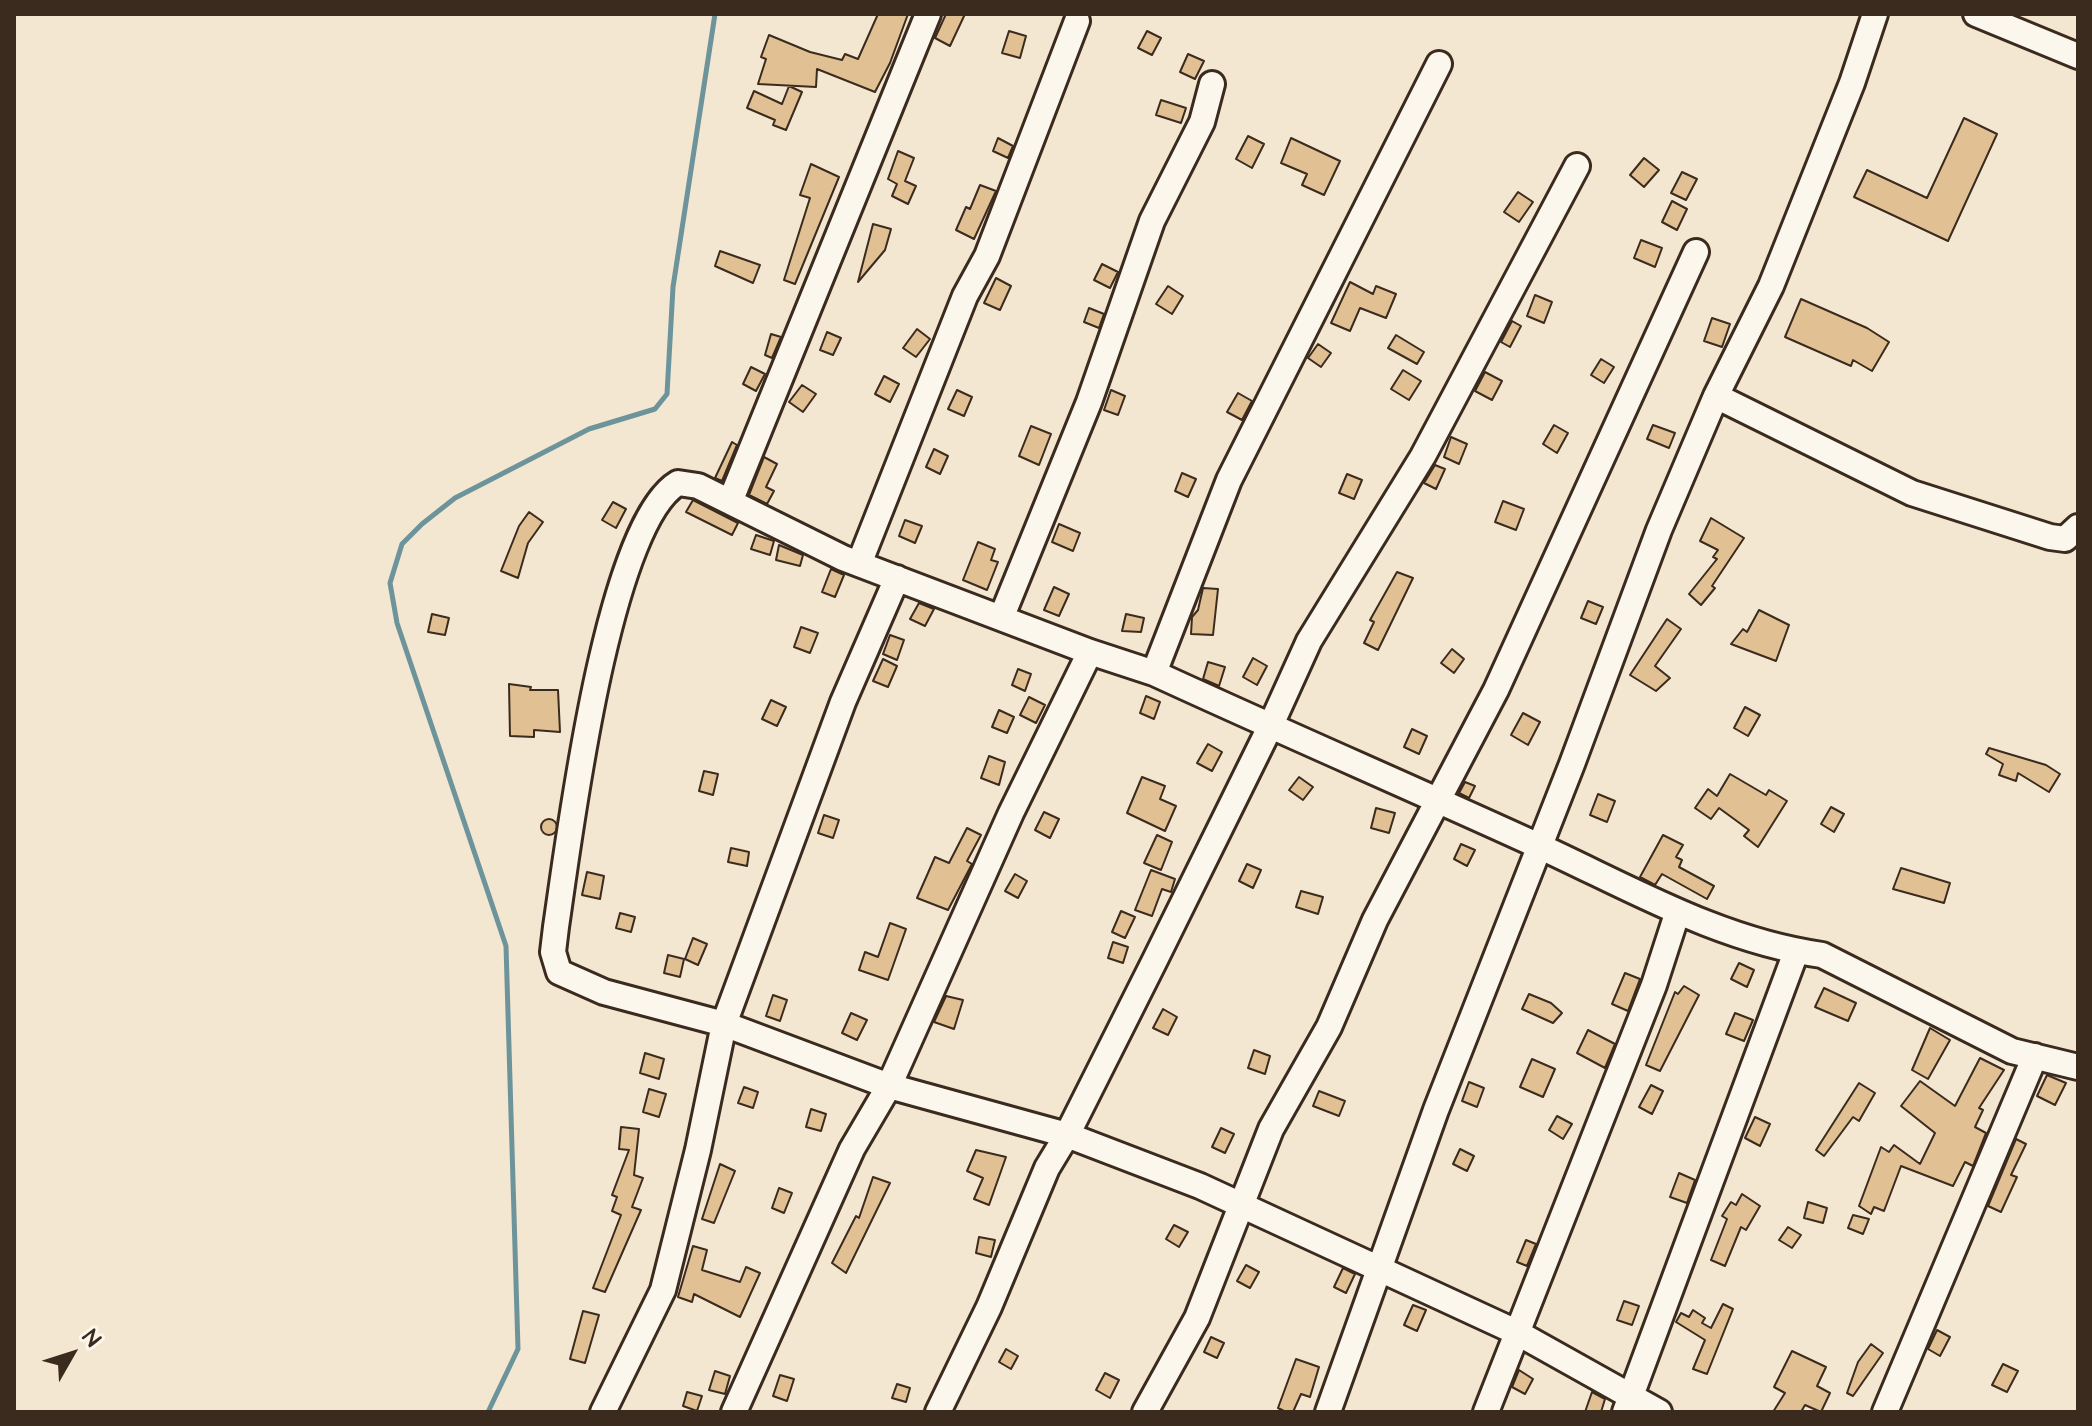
<!DOCTYPE html>
<html>
<head>
<meta charset="utf-8">
<style>
  body { margin:0 }
  #map { position:relative; width:2092px; height:1426px; overflow:hidden; background:#f3e7d1; font-family:"Architects Daughter",sans-serif }
  canvas { display:block }
  .frame { position:absolute; inset:0; border:16px solid #3b2a1e; pointer-events:none }
  .north { position:absolute; left:32px; top:1314px; width:80px; height:80px; -webkit-text-stroke:6px #fbf7ec; paint-order:stroke; rotate:51deg; font-size:22px; font-weight:700; line-height:32px; text-align:center; color:#3b2a1e }
  .north::after { content:''; display:block; margin:auto; width:28px; height:36px; background:#3b2a1e; clip-path:polygon(50% 0,100% 100%,50% 72%,0 100%) }
</style>
</head>
<body>
<div id="map">
<canvas width="2092" height="1426"></canvas>
<div class="frame"></div>
<div class="north">N</div>
</div>
<script>
const c = document.querySelector('canvas').getContext('2d');
c.lineJoin = 'round';
function trace(path, color, width, dash) {
  c.strokeStyle = color;
  c.lineWidth = width;
  c.lineCap = dash ? 'butt' : 'round';
  c.setLineDash(dash || []);
  c.stroke(path);
}
function fillPath(path, color) {
  c.fillStyle = color;
  c.fill(path, 'evenodd');
}
trace(new Path2D(`
  M488,1412L518,1349L506,946L397,623L390,583L402,544L422,524L455,498L589,429L655,409L667,394L673,287L715,14`), '#6d949b', 5);
const building = new Path2D(`
  M878,14H908L890,63L875,92L817,69L816,87L758,84L766,59L761,57L769,35L810,52L842,60L845,54L858,59Z
  M946,14H965L950,46L935,38Z
  M1009,31L1026,36L1020,58L1002,53Z
  M1147,31L1161,38L1152,55L1138,48Z
  M1188,54L1204,61L1195,79L1180,72Z
  M789,86L802,92L786,130L773,125L775,120L747,108L754,91L782,104Z
  M1161,100L1186,108L1181,123L1156,115Z
  M1964,118L1997,134L1948,241L1854,197L1867,170L1927,198Z
  M1248,136L1264,144L1252,168L1236,159Z
  M998,138L1013,146L1008,158L993,151Z
  M1291,138L1340,161L1324,195L1302,185L1307,174L1281,163Z
  M898,151L914,158L905,181L916,186L908,204L892,196L897,184L888,179Z
  M1644,158L1659,170L1644,187L1630,175Z
  M811,164L839,177L795,284L784,280L810,198L800,195Z
  M1682,172L1697,179L1686,200L1671,193Z
  M980,185L996,191L974,239L956,230L966,207L970,209Z
  M1518,192L1533,202L1519,222L1504,212Z
  M1672,201L1687,209L1677,230L1662,222Z
  M873,224L891,229L885,250L858,282Z
  M1641,240L1662,248L1655,267L1634,258Z
  M720,251L760,265L753,283L715,266Z
  M1102,264L1118,272L1110,288L1094,280Z
  M996,278L1011,286L1000,310L984,303Z
  M1350,282L1373,294L1376,286L1396,294L1386,318L1360,308L1350,331L1331,323Z
  M1168,286L1183,296L1172,314L1156,304Z
  M1535,295L1552,302L1544,323L1527,316Z
  M1801,299L1867,328L1889,342L1872,371L1853,360L1851,366L1785,337Z
  M1089,308L1104,314L1099,328L1084,322Z
  M1712,318L1730,324L1722,347L1704,341Z
  M1512,321L1521,326L1510,347L1501,342Z
  M917,329L930,339L916,357L903,348Z
  M827,332L841,338L833,355L820,350Z
  M771,334L781,337L772,358L765,355Z
  M1396,335L1424,352L1417,364L1388,348Z
  M1318,344L1331,353L1321,367L1308,358Z
  M1601,359L1614,367L1604,383L1591,375Z
  M751,367L765,374L756,391L743,384Z
  M1403,370L1421,381L1409,400L1391,389Z
  M1485,372L1502,381L1492,400L1475,391Z
  M884,376L899,384L890,402L875,394Z
  M802,385L816,394L803,412L789,402Z
  M957,390L972,397L964,416L948,409Z
  M1111,390L1125,396L1118,415L1104,410Z
  M1238,393L1252,401L1242,420L1227,412Z
  M1554,425L1568,433L1557,453L1543,444Z
  M1653,425L1675,433L1669,448L1647,439Z
  M1031,426L1051,434L1039,465L1019,456Z
  M1451,437L1467,444L1459,464L1444,457Z
  M732,442L737,445L722,481L715,478Z
  M934,449L948,456L940,474L926,467Z
  M764,457L777,464L766,487L774,491L767,504L749,495Z
  M1435,465L1445,469L1436,489L1424,483Z
  M1182,473L1196,479L1188,497L1175,491Z
  M1347,474L1362,480L1354,499L1339,493Z
  M693,500L738,523L732,535L686,512Z
  M1503,501L1524,509L1516,530L1495,522Z
  M613,502L626,509L616,528L602,520Z
  M529,512L543,522L528,543L518,578L501,571L519,526Z
  M1711,518L1744,538L1712,586L1715,588L1701,605L1689,594L1717,559L1713,557L1718,550L1700,541Z
  M905,520L922,526L915,543L899,536Z
  M1059,524L1080,533L1073,551L1052,542Z
  M756,535L774,541L770,555L751,549Z
  M978,542L995,549L991,560L998,562L987,590L963,580Z
  M779,545L803,555L800,566L776,560Z
  M831,569L844,575L835,597L822,592Z
  M1397,572L1413,578L1378,650L1364,643L1374,622L1370,620Z
  M1054,587L1069,594L1059,616L1044,610Z
  M1203,588L1218,589L1213,635L1191,634L1192,617L1198,610Z
  M1588,601L1603,607L1596,624L1581,618Z
  M919,603L934,609L925,626L910,619Z
  M1759,610L1789,625L1776,661L1731,644L1743,629L1747,632Z
  M432,614L449,618L445,635L428,632Z
  M1126,614L1144,618L1141,632L1122,631Z
  M1667,619L1681,629L1655,666L1670,678L1656,691L1630,675Z
  M801,627L818,633L810,653L794,647Z
  M890,635L904,640L897,660L883,654Z
  M1452,649L1464,659L1454,673L1441,663Z
  M1253,658L1267,666L1257,685L1243,677Z
  M883,659L897,666L888,687L873,681Z
  M1208,662L1225,667L1219,686L1203,679Z
  M1018,669L1031,674L1025,691L1012,685Z
  M509,684L531,687L530,690H558L560,732L534,730V737L510,736Z
  M1146,696L1160,702L1154,719L1140,713Z
  M1029,697L1045,705L1036,723L1020,715Z
  M771,700L786,707L777,726L762,719Z
  M1745,707L1760,715L1748,736L1734,728Z
  M999,710L1014,717L1007,733L992,727Z
  M1523,713L1540,722L1528,745L1511,735Z
  M1412,729L1427,736L1419,754L1404,747Z
  M1208,744L1222,752L1212,771L1197,763Z
  M1989,748L2046,765L2060,774L2049,792L2018,773L2016,781L1999,775L2003,764L1986,754Z
  M989,756L1005,762L999,785L981,778Z
  M704,771L718,774L713,795L699,791Z
  M1730,774L1766,795L1769,790L1787,801L1758,847L1744,836L1749,830L1719,808L1711,819L1695,808L1708,789L1717,796Z
  M1142,777L1165,786L1160,799L1176,806L1165,831L1127,813Z
  M1299,777L1313,787L1303,800L1289,790Z
  M1465,782L1475,786L1469,798L1459,793Z
  M1598,794L1615,801L1607,822L1590,815Z
  M1831,807L1844,814L1834,832L1821,824Z
  M1376,808L1395,813L1389,833L1371,828Z
  M1044,812L1059,819L1050,838L1035,830Z
  M824,815L839,820L833,838L818,833Z
  M541 827a8 8 0 1 1 16 0a8 8 0 1 1-16 0Z
  M967,828L981,835L967,861L972,864L948,910L917,898L935,857L949,863Z
  M1157,835L1172,842L1161,870L1144,863Z
  M1663,835L1683,845L1676,857L1682,860L1679,867L1714,886L1707,899L1662,874L1655,885L1640,877Z
  M1461,844L1475,850L1467,866L1454,859Z
  M731,848L749,852L747,866L728,862Z
  M1247,864L1261,870L1253,888L1239,881Z
  M1901,868L1950,883L1944,903L1893,889Z
  M1151,870L1175,879L1171,892L1162,889L1152,916L1135,910Z
  M587,872L604,876L600,899L582,895Z
  M1015,874L1027,881L1018,898L1005,891Z
  M1301,891L1323,897L1318,914L1296,907Z
  M1121,911L1135,917L1125,938L1112,932Z
  M620,913L635,917L631,932L616,928Z
  M890,923L906,929L888,980L859,970L865,952L878,957Z
  M693,938L707,944L698,965L685,959Z
  M1113,942L1128,947L1123,963L1108,958Z
  M668,955L684,959L680,977L664,973Z
  M1739,963L1754,970L1747,987L1731,979Z
  M1625,973L1640,979L1628,1011L1612,1004Z
  M1684,986L1699,995L1660,1071L1646,1065L1675,992L1678,994Z
  M1824,988L1856,1003L1848,1021L1815,1007Z
  M1529,994L1551,1003L1562,1013L1553,1023L1522,1009Z
  M773,995L787,1000L780,1021L766,1016Z
  M946,996L963,1000L954,1029L934,1022Z
  M1163,1009L1177,1017L1168,1035L1153,1028Z
  M851,1013L867,1020L857,1040L842,1033Z
  M1735,1013L1753,1020L1744,1041L1726,1034Z
  M1930,1028L1950,1040L1928,1079L1912,1070Z
  M1588,1030L1615,1044L1605,1068L1577,1053Z
  M1254,1050L1270,1056L1265,1074L1248,1068Z
  M645,1053L664,1059L659,1079L640,1073Z
  M1980,1058L2004,1070L1979,1108L1983,1110L1975,1127L1986,1133L1973,1166L1965,1162L1953,1186L1901,1166L1884,1211L1874,1207L1871,1214L1859,1206L1881,1147L1889,1152L1894,1145L1920,1164L1935,1133L1901,1106L1920,1081L1955,1106Z
  M1532,1059L1555,1069L1543,1097L1520,1087Z
  M2047,1075L2066,1083L2055,1105L2037,1096Z
  M1469,1082L1484,1088L1477,1107L1462,1101Z
  M1859,1083L1875,1093L1859,1121L1853,1117L1824,1156L1816,1150Z
  M1651,1085L1663,1091L1652,1114L1639,1107Z
  M744,1087L758,1092L753,1108L738,1103Z
  M649,1089L666,1094L659,1117L643,1112Z
  M1319,1091L1345,1101L1339,1116L1313,1106Z
  M811,1109L826,1114L821,1131L806,1127Z
  M1557,1116L1572,1124L1563,1139L1549,1130Z
  M1755,1117L1770,1124L1760,1146L1745,1138Z
  M621,1127L639,1129L634,1175L643,1178L632,1207L641,1210L605,1292L593,1288L621,1215L612,1211L617,1197L612,1195L629,1150L619,1149Z
  M1221,1128L1234,1134L1225,1153L1212,1147Z
  M2016,1139L2026,1144L2011,1175L2017,1177L2001,1212L1988,1206Z
  M1460,1149L1474,1156L1467,1171L1453,1164Z
  M976,1150L1006,1157L989,1205L974,1199L983,1178L967,1171Z
  M720,1164L735,1171L714,1223L702,1219Z
  M1679,1173L1695,1180L1687,1203L1670,1197Z
  M873,1177L890,1183L846,1273L832,1263L856,1216L859,1218Z
  M779,1188L792,1193L784,1213L772,1208Z
  M1742,1194L1760,1206L1746,1230L1741,1227L1725,1266L1711,1260L1727,1219L1722,1216L1731,1202L1736,1205Z
  M1808,1202L1827,1208L1823,1223L1804,1218Z
  M1853,1215L1869,1219L1863,1234L1848,1228Z
  M1174,1225L1188,1232L1179,1247L1166,1239Z
  M1788,1227L1801,1235L1792,1248L1779,1240Z
  M979,1237L995,1240L991,1257L976,1253Z
  M1526,1240L1536,1244L1527,1266L1517,1262Z
  M693,1246L707,1250L702,1270L740,1282L746,1267L760,1273L740,1317L694,1294L692,1302L678,1297Z
  M1246,1265L1259,1272L1250,1288L1237,1281Z
  M1343,1268L1355,1274L1346,1293L1334,1287Z
  M1624,1301L1639,1306L1632,1325L1617,1320Z
  M1723,1304L1733,1309L1707,1374L1693,1369L1705,1340L1676,1322L1681,1313L1689,1317L1693,1310L1705,1318L1702,1323L1711,1328Z
  M1413,1305L1426,1310L1417,1331L1404,1325Z
  M583,1311L599,1315L585,1363L570,1359Z
  M1937,1330L1950,1337L1940,1356L1928,1349Z
  M1211,1337L1224,1343L1217,1358L1204,1352Z
  M1871,1344L1883,1353L1853,1396L1847,1393L1858,1362Z
  M1006,1349L1018,1356L1011,1369L999,1362Z
  M1792,1351L1826,1367L1817,1386L1830,1393L1821,1412L1805,1405L1801,1412H1773L1785,1393L1774,1387Z
  M1296,1359L1319,1367L1310,1397L1301,1394L1293,1412H1286L1278,1408Z
  M2003,1364L2018,1371L2007,1392L1992,1385Z
  M1519,1370L1533,1379L1525,1394L1512,1387Z
  M715,1371L730,1376L725,1394L709,1390Z
  M1105,1373L1119,1380L1110,1398L1096,1390Z
  M780,1375L794,1379L787,1401L773,1396Z
  M897,1384L910,1388L906,1402L892,1398Z
  M687,1392L702,1396L697,1411L683,1406Z
  M1592,1392L1605,1399L1601,1412H1585Z`);
fillPath(building, '#e1c193');
trace(building, '#3b2a1e', 2);
const minor = new Path2D(`
  M1976,14L2078,56
  M1716,396L1912,493L2050,537L2065,539L2078,527
  M730,502L928,14
  M859,564L965,296L987,256L1077,21
  M1002,616L1089,402L1152,221L1202,122L1212,84
  M1154,673L1229,480L1439,64
  M603,1412L663,1290L698,1150L724,1024L843,702L897,578
  M734,1412L852,1149L889,1086L1011,813L1090,652
  M938,1412L989,1307L1047,1168L1067,1135L1155,960L1270,727L1309,641L1423,456L1577,166
  M1145,1412L1197,1318L1271,1129L1329,1027L1375,920L1496,690L1696,252
  M1328,1412L1436,1110L1572,764L1659,530L1716,396L1771,286L1852,83L1875,14
  M1486,1412L1654,985L1677,914
  M1625,1412L1796,952
  M1659,1412L1516,1332L1200,1186L1067,1135L889,1086L724,1024L604,992L559,972L553,952L556,927C569,840 607,525 678,483L698,486L843,558L1090,652L1154,673C1282,732 1412,788 1541,847C1632,889 1721,941 1822,955L2012,1051L2078,1067
  M1885,1412L2035,1056`);
trace(minor, '#3b2a1e', 30);
trace(minor, '#fbf7ec', 24);
</script>
</body>
</html>
